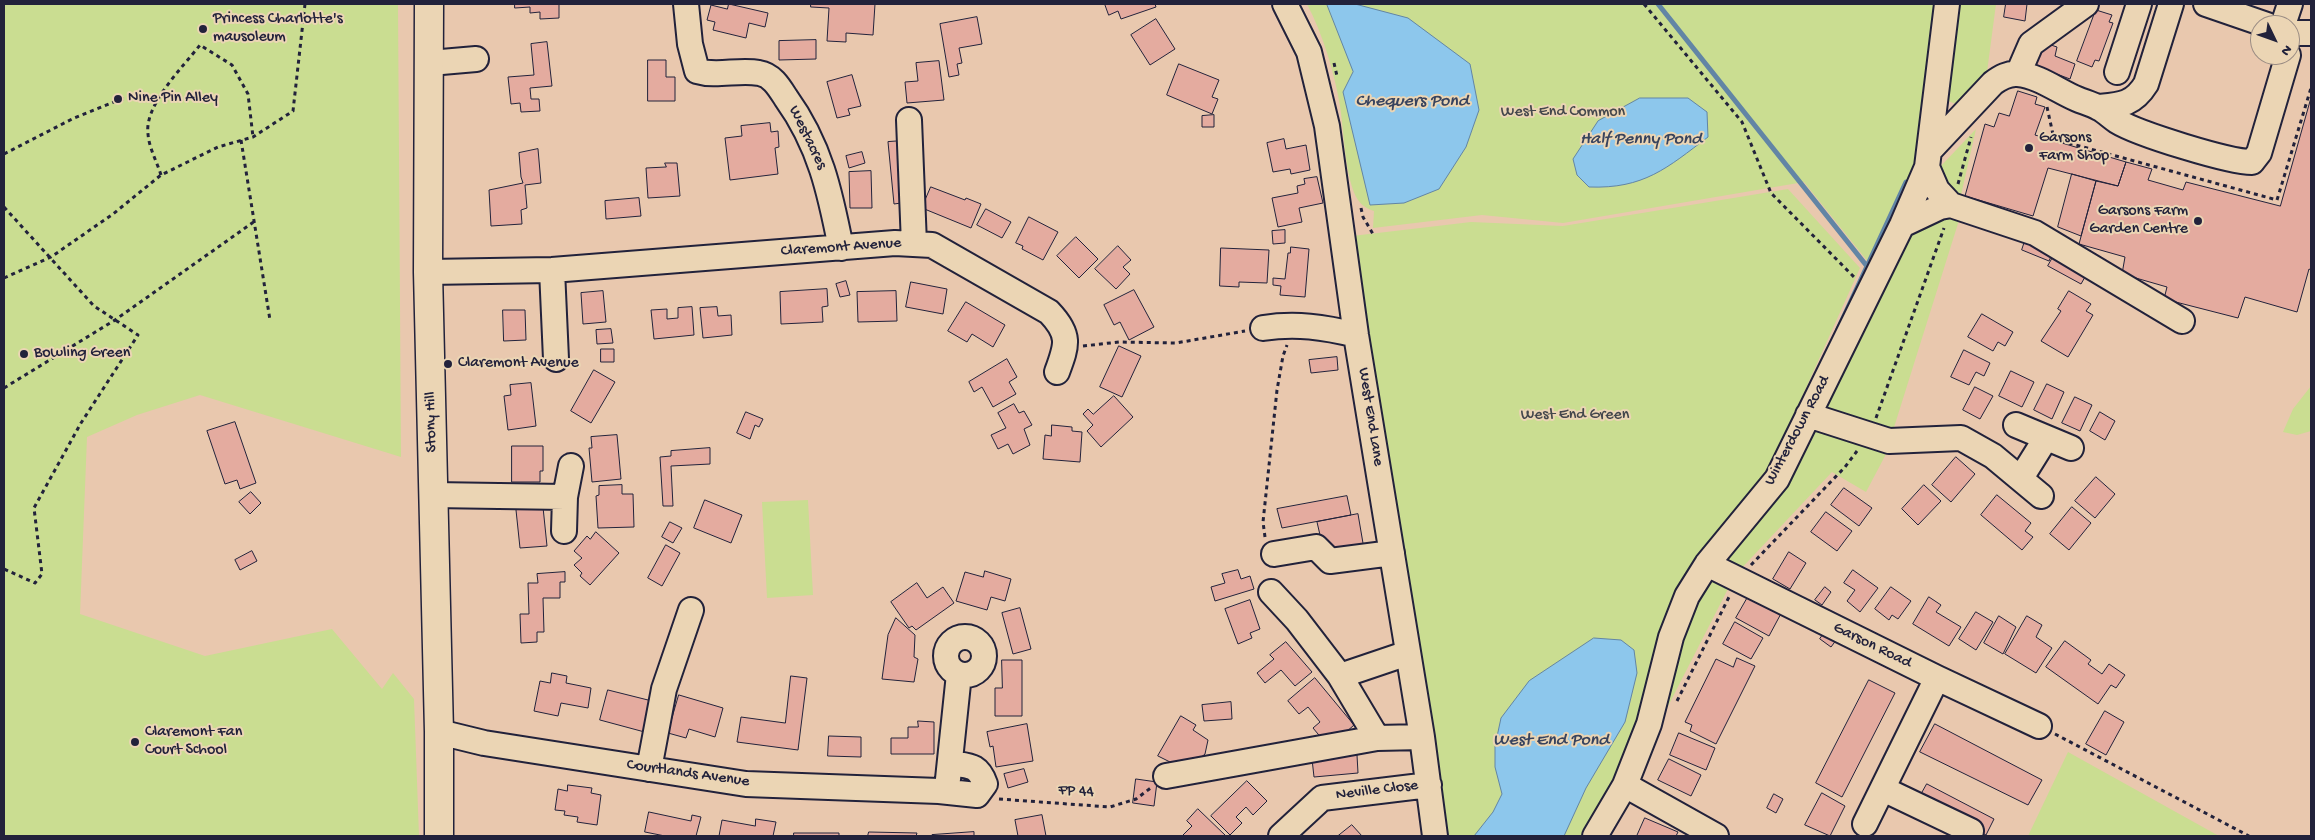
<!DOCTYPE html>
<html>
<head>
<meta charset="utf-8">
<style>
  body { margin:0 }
  #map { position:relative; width:2315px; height:840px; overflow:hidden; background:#e9c8ae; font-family:"Gochi Hand",sans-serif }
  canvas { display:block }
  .frame { position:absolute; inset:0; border:5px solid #22223b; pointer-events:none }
  .north { position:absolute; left:2250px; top:15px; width:50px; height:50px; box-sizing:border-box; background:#ebd5b4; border:1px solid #9b8d84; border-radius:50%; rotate:132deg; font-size:14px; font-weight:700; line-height:20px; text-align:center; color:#22223b }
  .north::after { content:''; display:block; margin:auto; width:18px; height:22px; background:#22223b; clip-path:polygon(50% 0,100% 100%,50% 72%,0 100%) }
</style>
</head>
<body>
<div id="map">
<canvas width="2315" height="840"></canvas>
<div class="frame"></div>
<div class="north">N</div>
</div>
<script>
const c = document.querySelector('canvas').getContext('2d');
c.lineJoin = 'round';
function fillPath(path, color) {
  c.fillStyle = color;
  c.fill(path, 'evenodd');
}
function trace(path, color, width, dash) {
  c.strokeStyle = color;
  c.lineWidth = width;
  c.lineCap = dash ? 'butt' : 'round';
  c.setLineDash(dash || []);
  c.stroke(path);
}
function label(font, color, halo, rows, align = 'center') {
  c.font = font + ' "Gochi Hand",sans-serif';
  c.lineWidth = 4;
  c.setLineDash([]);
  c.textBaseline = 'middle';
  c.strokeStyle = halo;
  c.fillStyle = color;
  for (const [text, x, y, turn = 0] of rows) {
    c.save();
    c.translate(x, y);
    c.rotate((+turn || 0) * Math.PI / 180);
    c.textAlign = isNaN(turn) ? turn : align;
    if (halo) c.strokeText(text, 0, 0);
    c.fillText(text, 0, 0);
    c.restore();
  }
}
fillPath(new Path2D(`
  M4,4H398L401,457L200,395L137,415L87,437L80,614L205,656L332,629L382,689L393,673L414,699L419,836H4Z
  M1307,4H1941L1931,125L1877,273L1804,182L1563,223L1482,215L1373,228L1374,211C1368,209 1362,206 1358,200C1345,180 1344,131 1340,106C1334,71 1323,35 1307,4Z
  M1950,4H1996L1987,72C1981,84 1969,98 1956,104L1948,101L1943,94Z
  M1976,129L1961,195L1950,193L1938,169Z
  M1788,189L1860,268L1760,490L1713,548L1623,781L1589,836H1447L1440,778L1352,236L1471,222L1563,226Z
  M1961,214L1885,456L1866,492L1832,472L1738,572L1731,583L1662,718L1676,653L1697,596L1908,230L1931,216Z
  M2311,386V431L2297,435L2283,432L2293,409Z
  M808,500L813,595L767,598L762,502Z
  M2068,752L2219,836H2028Z`), '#cadd91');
const water = new Path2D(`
  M1327,4H1355L1408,18L1470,64L1479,110L1466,147L1439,189L1404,203L1370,205L1343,92L1353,72Z
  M1640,98H1688L1707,112L1708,137C1667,168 1644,189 1589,187L1577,175L1573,159L1598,121Z
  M1594,638L1621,640L1634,650L1637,673L1625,722L1586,788L1564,836H1474L1493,812L1502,794L1495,767V746L1501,718L1529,681Z`);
fillPath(water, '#8dc7ec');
trace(water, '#6285a5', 1);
trace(new Path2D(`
  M1658,4L1866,265
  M1838,329L1906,182`), '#6285a5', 5);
const building = new Path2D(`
  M515,4H559V18L540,19V12L530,13V7L515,8Z
  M729,4L768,13L765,27L749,23L746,38L713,30L715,22L707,20L711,5L727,9Z
  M811,4H875L873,35L846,33V42L827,41L829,8L811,7Z
  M1105,4H1155L1156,7L1121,19L1118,11L1109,15Z
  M2006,4H2027L2025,21L2004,17Z
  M2096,10L2112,15L2109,22L2113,23L2099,61L2095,60L2092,67L2077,61Z
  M977,17L982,44L959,48L962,63L957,64L959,75L949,77L940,24Z
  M1156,19L1175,49L1150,65L1131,35Z
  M816,40V59L779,60V41Z
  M547,42L552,86L530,88L531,99H539L540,111L521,112L520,103L511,104L508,77L534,75L531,44Z
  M2042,42L2057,47L2055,56L2075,64L2070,79L2030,64Z
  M648,60H666V77H675V101H648Z
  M939,61L944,100L907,103L905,82L918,81L916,63Z
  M1179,64L1219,80L1212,97L1218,99L1212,114L1167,95Z
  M852,75L861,106L848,109L850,115L837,118L827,82Z
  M2018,91L2037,97L2035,104L2045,107L2035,135L2126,162L2118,186L2048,168L2033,216L1965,196L1985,124L1994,127L1999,113L2009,116Z
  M2311,98V270L2309,269L2297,312L2245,297L2238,318L2164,299L2167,287L2122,274L2125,257L2079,244L2096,181L2118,186L2126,162L2152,169L2148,180L2183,190L2186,182L2280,206Z
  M1214,115V127H1202V116Z
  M770,123L771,132L778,131L779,147L775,148L778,174L730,180L725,138L742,136L741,126Z
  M1284,139L1286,149L1306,145L1310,170L1291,174L1290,169L1273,172L1267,143Z
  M902,141L908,202L894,204L888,142Z
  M538,149L541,183L525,185L527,208L521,210L522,224L491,226L489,190L523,183L521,177L519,153Z
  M862,152L865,163L849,168L846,156Z
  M665,163H677L680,196L648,198L646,168L666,167Z
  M871,171L872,208H850L849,172Z
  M2072,174L2096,181L2081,236L2058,227Z
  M1317,177L1323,203L1299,208L1302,222L1278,227L1272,198L1298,193L1297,186L1305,184L1304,179Z
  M931,187L965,200L966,198L981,204L971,228L922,208Z
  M639,198L641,216L606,219L605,201Z
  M986,209L1011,222L1002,238L977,225Z
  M1029,217L1058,232L1043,260L1022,249L1023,246L1016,243Z
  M1285,230V243L1273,244L1272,231Z
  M1076,237L1098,259L1079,278L1057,256Z
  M2026,238L2054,250L2049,261L2022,250Z
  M1118,246L1131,260L1123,267L1130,274L1116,289L1095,269Z
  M1291,247L1309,249L1305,297L1280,295L1281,286L1273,285V278L1285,279L1288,253H1290Z
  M1221,248L1269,250L1267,283L1239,282V287L1220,286Z
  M2056,252L2089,270L2081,284L2048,266Z
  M846,281L850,295L840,297L836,284Z
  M911,282L947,289L943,314L906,307Z
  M827,289L828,306L822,307L823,322L781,324L780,292Z
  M1134,290L1154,327L1129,340L1120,322L1114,325L1104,305Z
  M603,291L606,322L583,324L581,293Z
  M896,291L897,321L858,322L857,292Z
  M2069,291L2091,304L2086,311L2093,315L2068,357L2041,341L2061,311L2058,309Z
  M966,302L1005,325L993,347L972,334L967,342L948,331Z
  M692,307L694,335L654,339L651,310L667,309V319L678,318V308Z
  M717,307L718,316L731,315L732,335L703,338L700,308Z
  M503,310H525L526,340L504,341Z
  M1982,314L2013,332L2005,346L1998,342L1993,351L1968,337Z
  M611,329L613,343L597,344L596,330Z
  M1119,346L1141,356L1122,397L1100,387Z
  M601,349H614V362H601Z
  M1964,350L1990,363L1984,376L1976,372L1969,385L1951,377Z
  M1337,357L1338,370L1311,373L1309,360Z
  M1007,359L1017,377L1009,382L1016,394L993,407L982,387L974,392L969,382Z
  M594,370L615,382L591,423L571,411Z
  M2011,371L2034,382L2022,407L1999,396Z
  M531,383L536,426L508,430L504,396L511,395L510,385Z
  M2047,384L2064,392L2052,419L2034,410Z
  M1975,387L1993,396L1980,419L1963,410Z
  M1114,396L1133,417L1101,447L1087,431L1093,425L1083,414L1088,409L1093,414Z
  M2075,397L2092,405L2080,431L2062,423Z
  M1014,404L1019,413L1024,411L1032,425L1024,429L1030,445L1013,454L1008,444L998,449L991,435L1006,428L998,413Z
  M746,412L763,419L759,427L755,425L750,439L737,433Z
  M2100,412L2115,421L2105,440L2090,431Z
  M235,422L256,483L240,489L237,480L225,484L207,431Z
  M1052,425L1072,427V431L1082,432L1080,462L1043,459L1045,435L1051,436Z
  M617,435L621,479L592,482L589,448H592L591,437Z
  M512,446H543V471H540V482H512Z
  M710,448V464L671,466L673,506H663L660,457L671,456V451Z
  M1956,457L1975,474L1951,502L1932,485Z
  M2096,477L2115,494L2095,518L2075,501Z
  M622,485V494H633L634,527L598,528L596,496L599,495V486Z
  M1924,485L1941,501L1918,525L1902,509Z
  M1844,488L1872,508L1859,526L1831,505Z
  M251,492L261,503L250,514L239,502Z
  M1997,495L2031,523L2025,531L2033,537L2022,550L1981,515Z
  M1347,496L1351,515L1282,528L1277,509Z
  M705,500L742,515L731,543L694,528Z
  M543,507L547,546L520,548L516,510Z
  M2072,507L2091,523L2069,550L2050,534Z
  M1826,512L1852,531L1837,551L1811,532Z
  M1358,514L1364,549L1330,557L1323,548L1317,522Z
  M670,522L682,528L673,543L662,537Z
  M596,532L619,553L590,585L580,576L582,573L574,565L582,558L574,551L587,536L590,539Z
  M666,545L680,553L662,586L648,578Z
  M252,551L257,561L240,570L235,560Z
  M1789,552L1806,563L1790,589L1773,579Z
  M1238,570L1241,579L1250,576L1254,589L1215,601L1211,587L1225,583L1222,574Z
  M1853,570L1878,588L1860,612L1847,601L1855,590L1844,583Z
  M985,571L1011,579L1005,601L991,597L987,610L956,601L965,572L983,577Z
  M565,572V582H560V598H543L544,632H537V642L521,643L520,614H529L528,583H538L537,574Z
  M917,583L927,598L943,587L954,603L916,630L912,626L909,628L891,602Z
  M1825,587L1831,592L1822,605L1815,600Z
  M1891,587L1911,601L1898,619L1892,615L1889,620L1875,609Z
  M1748,597L1784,608L1769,636L1736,618Z
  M1929,597L1941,605L1936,612L1961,627L1949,646L1913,624Z
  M1250,600L1260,629L1250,633L1252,638L1238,644L1225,609Z
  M1020,608L1031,649L1013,654L1002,613Z
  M1976,612L1993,622L1976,650L1959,639Z
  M1999,616L2016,627L2003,654L1984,643Z
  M2027,616L2042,625L2036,637L2052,648L2036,673L2005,654Z
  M896,618L915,635L914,657L918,659L914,682L882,679L888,635Z
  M1735,622L1763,638L1751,659L1723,644Z
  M1828,627L1840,635L1831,647L1820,639Z
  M2065,641L2091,660L2088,664L2102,674L2109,664L2125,675L2116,688L2111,685L2098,704L2046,667Z
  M1286,642L1312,672L1295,686L1281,670L1265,683L1257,673L1274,659L1270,655Z
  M1737,658L1755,666L1716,744L1690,731L1692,725L1685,722L1716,659L1733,667Z
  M1002,660H1022V716H995V688H1002Z
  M552,673L567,676L566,683L591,688L588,708L561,703L558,716L534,711L540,681L550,683Z
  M791,676L807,678L798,750L737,742L741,717L785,723Z
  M1315,678L1354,725L1336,741L1323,740L1313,728L1320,722L1308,707L1299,714L1288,701Z
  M1869,680L1895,693L1842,797L1816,783Z
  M608,690L660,703L652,734L600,720Z
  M679,695L723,708L715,737L689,729L686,738L668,733Z
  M1231,702L1232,719L1204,721L1202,705Z
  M2105,711L2124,722L2106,755L2086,744Z
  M1181,716L1196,725L1193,730L1208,740L1205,754L1186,770L1158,756Z
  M918,721L934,722V754H891V738H908V727H918Z
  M1027,724L1033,761L996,767L993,746L990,747L987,732Z
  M1935,724L2042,780L2028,805L1920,752Z
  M1679,733L1715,748L1706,770L1670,755Z
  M829,736L861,737V757L828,756Z
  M1357,755L1358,773L1314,777L1312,759Z
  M1669,759L1701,775L1691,796L1658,780Z
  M1024,769L1028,782L1008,788L1004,774Z
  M1136,779L1157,782L1154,806L1133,803Z
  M1247,781L1267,801L1253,815L1246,807L1236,817L1242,823L1230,835L1211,816Z
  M1927,784L1994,819L1986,835L1918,800Z
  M568,785L592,788L591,793L601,795L597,825L577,822L578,817L564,815L565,811L555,810L558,789L567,791Z
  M1822,793L1845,806L1830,836L1805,825Z
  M1774,794L1783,799L1776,813L1767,808Z
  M1198,809L1226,836H1182L1192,826L1187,821Z
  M649,812L691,821L692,815L701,817L696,836H665L645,832Z
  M1042,815L1046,836H1018L1015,820Z
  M1645,818L1678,832L1676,836H1637Z
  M756,819L776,822L773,836H719L722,820L755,826Z
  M1352,825L1362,836H1338Z
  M869,832L917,833L916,836H868Z
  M974,832V836H932V835Z
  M794,833H839V836H794Z`);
fillPath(building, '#e4ab9f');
trace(building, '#22223b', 1);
const minor = new Path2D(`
  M686,4L690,44L697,71C717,77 739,69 759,73C772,75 779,87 786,98C820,145 830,192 841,248
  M1285,4L1309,52L1327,126L1356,335L1422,737L1435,836
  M2206,4L2267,25
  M2283,25L2290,4
  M2290,33H2311
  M430,63L476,59
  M2117,72L2139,4
  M2018,74L2031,44L2086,4
  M2098,107C2120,105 2133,105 2146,84L2171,4
  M909,120L914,244
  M1930,150L1993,83C2001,77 2008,73 2018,74C2039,76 2058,91 2077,99C2084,102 2092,104 2099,108C2105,111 2111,117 2117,121C2138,134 2229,162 2252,162L2259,153L2288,55
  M1927,167L1937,190L1951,205L2035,233L2182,321
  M1902,225L1940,207L1951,205
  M552,270L556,359
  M428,272L552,270L895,243L932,245L1049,312C1071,335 1067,345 1057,372
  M1263,328C1296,323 1324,327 1356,335
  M1808,415L1889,441L1961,438L1993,456L2041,496
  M2016,425L2071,448
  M2021,478L2046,438
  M433,495L565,497
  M564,531L565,497L571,466
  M1274,554L1316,547L1330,561L1392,553
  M1707,564L1937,678L2039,726
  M1271,592L1297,620L1340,676L1377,738
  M946 656a19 19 0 1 1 38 0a19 19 0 1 1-38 0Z
  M1340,676L1408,653
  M439,732L484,743L746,784L939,791L977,795L985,784C978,764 969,766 950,763
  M649,769L664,689L691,610
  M1166,776L1377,738L1422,737
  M948,779L959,674
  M1625,785L1716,836
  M1883,789L1971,831
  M1865,824L1937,678
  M1281,836L1322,798L1429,785
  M1595,836L1625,785L1649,724L1671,637L1687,596L1707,564L1777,479L1902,225L1927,167L1947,4`);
const major = new Path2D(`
  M429,4L428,272L439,732V836`);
trace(minor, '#22223b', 28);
trace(major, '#22223b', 31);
trace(new Path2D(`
  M1644,4L1742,122L1771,193L1854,277
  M1334,63L1337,76
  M2047,107L2054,139L2277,200L2311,88
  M241,140L270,320
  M4,154L74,118L121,99H158
  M161,175C157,162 149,148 148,134C144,105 183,67 200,45L232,65L248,94L253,137
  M1958,184L1971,137
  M4,207L94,306L138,335L81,423L34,508L42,574L35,583L4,569
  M1361,208L1363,217L1373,234
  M4,278L51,257L113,214L161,175L218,147L253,137L293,111L305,4
  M1083,346L1119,342L1176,343L1245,331
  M4,388L115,320L255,221
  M1876,418L1944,228
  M1265,537L1263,522L1277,390L1283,356L1287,345
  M1751,565L1845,467L1857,451
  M1677,701L1729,597
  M2055,734L2249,836
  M999,799L1110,807L1136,799L1152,787`), '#22223b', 3, [4, 4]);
trace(minor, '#ebd5b4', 24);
trace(major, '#ebd5b4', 28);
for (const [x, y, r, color] of [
  [203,29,5,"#22223b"],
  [118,99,5,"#22223b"],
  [2029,148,5,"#22223b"],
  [2198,221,5,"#22223b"],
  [24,354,5,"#22223b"],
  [448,364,5,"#22223b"],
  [135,742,5,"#22223b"]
]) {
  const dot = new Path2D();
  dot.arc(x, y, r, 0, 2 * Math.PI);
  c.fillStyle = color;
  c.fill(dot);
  trace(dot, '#ebd5b4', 2);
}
label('16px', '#22223b', '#ebd5b4', [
  ["Princess Charlotte's",213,20],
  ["mausoleum",213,38],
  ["Nine Pin Alley",128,99],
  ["Garsons",2039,139],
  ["Farm Shop",2039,157],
  ["Garsons Farm",2188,212,"right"],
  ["Garden Centre",2188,230,"right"],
  ["Bowling Green",34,354],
  ["Claremont Avenue",458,364],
  ["Claremont Fan",145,733],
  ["Court School",145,751]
], 'left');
label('16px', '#44474c', '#ebd5b4', [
  ["West End Common",1563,113],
  ["West End Green",1575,416]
]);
label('16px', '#22223b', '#ebd5b4', [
  ["Westacres",807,138,64],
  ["Claremont Avenue",841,248,-4],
  ["West End Lane",1370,417,81],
  ["Stony Hill",432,422,-91],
  ["Winterdown Road",1798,431,-62],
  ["Garson Road",1872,646,26],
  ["Courtlands Avenue",688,774,8],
  ["Neville Close",1377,791,-7],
  ["FP 44",1076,792,3]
]);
label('italic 18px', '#37435e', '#ebd5b4', [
  ["Chequers Pond",1412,102],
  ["Half Penny Pond",1641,140],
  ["West End Pond",1551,741]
]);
</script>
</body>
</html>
